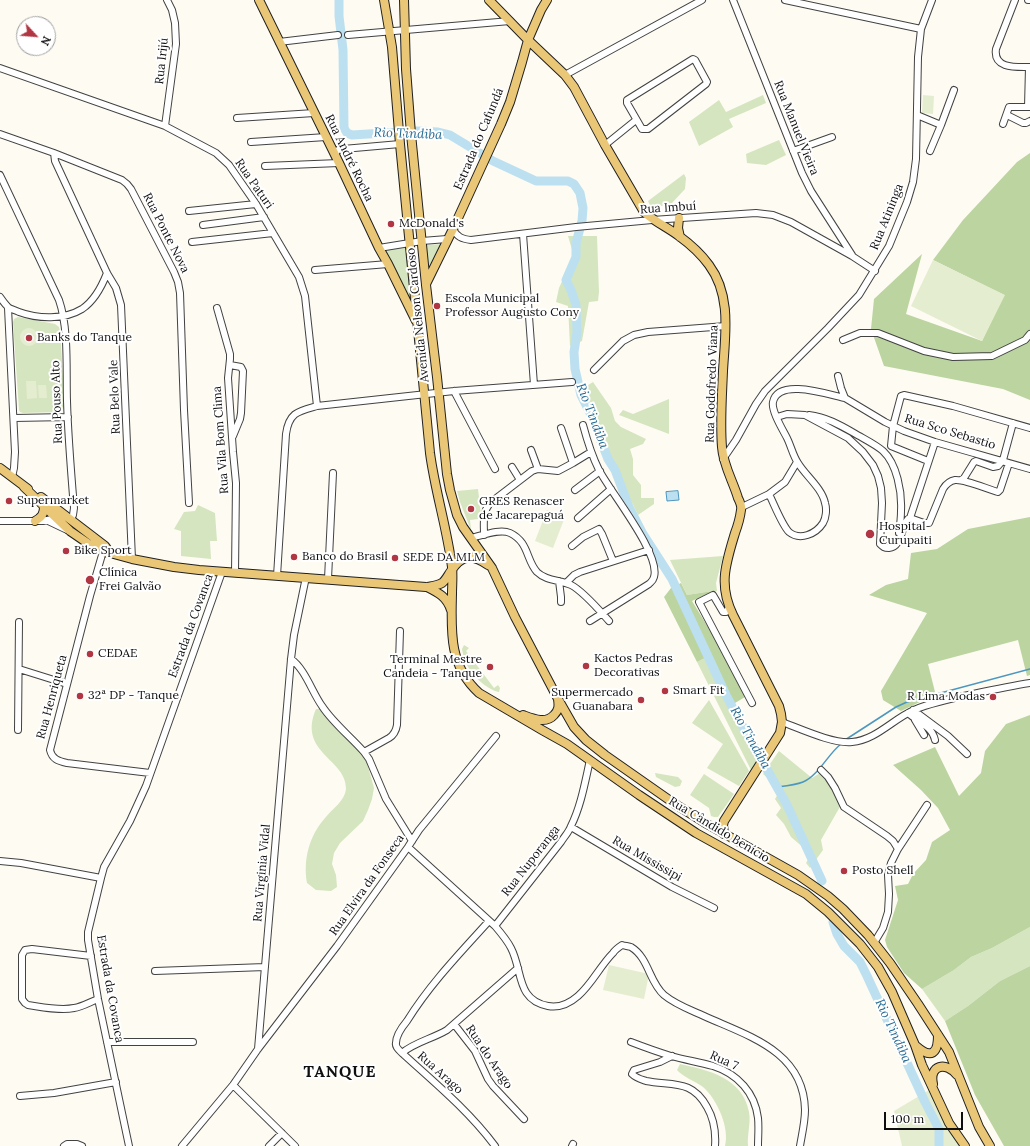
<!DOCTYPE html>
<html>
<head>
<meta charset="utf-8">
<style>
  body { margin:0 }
  #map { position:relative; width:1030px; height:1146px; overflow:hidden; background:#fefbf3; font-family:Lora,serif }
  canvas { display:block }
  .north { position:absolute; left:16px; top:16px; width:40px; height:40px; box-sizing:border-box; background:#fff; border:1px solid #9f9f9f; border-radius:50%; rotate:116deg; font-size:11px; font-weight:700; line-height:16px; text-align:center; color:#0f0f0f }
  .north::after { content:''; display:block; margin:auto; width:14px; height:18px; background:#b03643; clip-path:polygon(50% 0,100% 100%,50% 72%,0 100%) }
  .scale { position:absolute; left:884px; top:1112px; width:79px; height:18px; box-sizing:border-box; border:2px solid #0f0f0f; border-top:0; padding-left:5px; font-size:12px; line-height:14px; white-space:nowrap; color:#0f0f0f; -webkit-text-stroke:3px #fff; paint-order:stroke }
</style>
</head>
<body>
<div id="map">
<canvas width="1030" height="1146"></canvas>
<div class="north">N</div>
<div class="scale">100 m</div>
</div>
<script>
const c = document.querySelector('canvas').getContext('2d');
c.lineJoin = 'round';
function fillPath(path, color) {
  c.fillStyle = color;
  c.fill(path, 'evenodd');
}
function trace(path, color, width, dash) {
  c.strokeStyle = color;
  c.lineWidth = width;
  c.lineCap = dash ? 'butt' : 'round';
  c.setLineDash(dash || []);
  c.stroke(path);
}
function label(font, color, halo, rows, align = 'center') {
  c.font = font + ' Lora,serif';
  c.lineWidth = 4;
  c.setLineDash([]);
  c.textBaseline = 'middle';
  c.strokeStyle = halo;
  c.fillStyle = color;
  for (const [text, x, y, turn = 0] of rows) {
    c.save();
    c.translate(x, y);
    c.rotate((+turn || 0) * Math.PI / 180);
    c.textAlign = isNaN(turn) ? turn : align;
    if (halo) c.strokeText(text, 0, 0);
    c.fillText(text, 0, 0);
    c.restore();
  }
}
fillPath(new Path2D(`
  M763,95L766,103L729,119L733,127L699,146L689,122L719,100L726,112Z
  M779,140L786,155L766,165L747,163L746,154Z
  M684,174L686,178L685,189L671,204L651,208L648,201Z
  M568,236H597L599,292L598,301L589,302L582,341L570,346L568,306L556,302L559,288L569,266L573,253Z
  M444,244L427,278L424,245Z
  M407,245L412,305L385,249Z
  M18,317L55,324L59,327L60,331L65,406L63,410L60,412L23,413L20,412L19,410L13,322L14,319Z
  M593,382L611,408L615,421L621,427L646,439L643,444L630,449L633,459V475L641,485V498H654V504L638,515L602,441L596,419L584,397L582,389Z
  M669,399V434L619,415L623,410L633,414Z
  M478,489L481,515L478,519L470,520L471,530L460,502L457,491Z
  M198,505L215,513L217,541H210L211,559L181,556V531L174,529L184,512L195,511Z
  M723,556L716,583L717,591L711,592H706L687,595L670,560Z
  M464,645L469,648L466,651L494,688L498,685L500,688L499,692C487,690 472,675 467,665C464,660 463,654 462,649Z
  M705,658L758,759L751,770L697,662Z
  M709,700L749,771L739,786L707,768L723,744L692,723Z
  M316,709H320L361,752L367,763L374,788L372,799L368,810L363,821L340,843L334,853L332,864L336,875L337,887L331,891L316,890L307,883C303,860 309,836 325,818C332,809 345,801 346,789C347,759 297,753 316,709Z
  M779,751L812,778L822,772L834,788L841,805L821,840L823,850L810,868L806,863L809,858L805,849L791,837L784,824L776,815L781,808L775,799L781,789L763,774Z
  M655,773L678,777L682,781L680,786L675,787L656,777Z
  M704,774L734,794L718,817H714L711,816L709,808L690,795Z
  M1030,927V966L1000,981L968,1006L945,1021L922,989L954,970L971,957L992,948Z
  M680,1064C708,1070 743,1078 749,1112C751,1123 747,1135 748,1146H725C730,1128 717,1099 703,1087C696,1082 682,1076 677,1070Z`), '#d5e5bf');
fillPath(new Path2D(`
  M1030,153V400L1003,389L884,366L871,329L874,299L922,254L906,314L982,341L1004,295L933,260L963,220L1017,162Z
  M1030,517V675L1027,676L1018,640L928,664L937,700L926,699L901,711L883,700L881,691L927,613L869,595L886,585L908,579L911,553L937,549L968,529Z
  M681,583L687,595L706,592H711L692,601L722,650L745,697L730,706L705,658L697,662L664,597L671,588Z
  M1030,715V927L992,948L971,957L954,970L922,989L904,973L887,947L885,940L898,900L895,886L908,884L913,874L926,860L932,842L950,830L938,808L921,790L893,765L935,747L959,796L981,773L985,751L1006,724Z
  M1030,966V1146H1004L975,1095L945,1021L968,1006L1000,981Z`), '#bbd4a0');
fillPath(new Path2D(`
  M923,95L934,96L933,114L922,113Z
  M933,260L1005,295L982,341L911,306Z
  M20 337a9 9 0 1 1 18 0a9 9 0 1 1-18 0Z
  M26,381H36L37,398L27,399Z
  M38,385H46L47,398H39Z
  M547,510L565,517L553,548L535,541Z
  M609,965L649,974L644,999L603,990Z
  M931,1089L964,1146H902L894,1111Z`), '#e5edd0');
const water = new Path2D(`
  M678,491L679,500L667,501L666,492Z`);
fillPath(water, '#bde0f0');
trace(water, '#4c97bf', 1);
trace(new Path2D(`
  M845,740L896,707L907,702L1030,669
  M778,787C786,786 795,785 803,782C818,776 828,754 841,744`), '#4c97bf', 1.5);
trace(new Path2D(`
  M339,0V16L343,50L344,128L347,133L352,135L417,131L438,132L450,135L493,161L536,181H568L574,184L580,193L583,208L582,221L576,243V257L566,280L571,290L576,305L577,332L574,352L575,369L581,395L594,421L599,436L608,459L615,470L629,507L643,534L672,579L726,695L742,725L787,805L822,881
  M833,922L837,934L844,946L860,962L867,976L925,1102L939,1129V1146`), '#bde0f0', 9);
const minor = new Path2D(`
  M733,0L802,173L811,191L852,255
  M785,0L921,29
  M1015,0L996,49C993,69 1016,67 1030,67
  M1028,0H1030
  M348,35L510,21
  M279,42L338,35
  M693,59L695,60L707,82L706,84L648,129H642L627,103V100Z
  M0,68L165,126L216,153L229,165L256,204L299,277L305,296L317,406
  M565,75L702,0
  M1028,107L1029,67
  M917,115L941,125L954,90
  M1007,115L1023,123H1026L1030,121
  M237,118L314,113
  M1003,124L1009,107H1030
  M165,126L176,44L175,23L172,10L167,0
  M0,134L54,153L122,180L127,184L131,189L174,272L178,282L180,293L184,410L189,503
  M251,142L326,137
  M605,145L636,120
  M793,151L832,137
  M930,151L941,125
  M54,153L55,161L107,273L116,288L121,305L132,559
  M335,154L338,150L343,149L400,144
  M265,166L339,163
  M0,175L59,300C69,329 66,370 67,401C68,436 71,472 74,508L73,515L71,520
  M189,211L256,204
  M203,225L264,217
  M453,229C457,237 462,239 471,240L576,227L652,220L756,213L773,215L791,222L852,256L875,271
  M523,234L534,385
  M192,242L273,233
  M379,248L422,241L447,239
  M315,270L388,264
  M0,297C2,300 5,304 8,307C10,309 15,310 19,312C38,319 64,320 82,309C94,301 102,286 107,273
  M8,308L15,452L14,468L12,477
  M217,308L230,354V359L228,378L233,452L236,483L235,573
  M843,340L860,333H878L924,351L953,357L992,356L1025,340L1030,334
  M230,365L241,367L243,371L241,413L240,419L233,436
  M594,370L623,341L634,335L648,332L726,326
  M838,376L841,388L845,398L885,422L904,431L935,442L1030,469
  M454,391L495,469
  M809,415C826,417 840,425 854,433C864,439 875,444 883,451C897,464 902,492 901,511C901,518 900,526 899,533
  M777,417L787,414L805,415L848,438L863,452L873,465L878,476L881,488L882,503L880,544C883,547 884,548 889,548C902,547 901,527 908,519L910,518L924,523H929L943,489C946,484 949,481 955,480C965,479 987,489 998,492L1000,490L1009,463
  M14,418L68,417
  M583,425C587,440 592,456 599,470C611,493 661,554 654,577C653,581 651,582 649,584L590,621
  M561,428L573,463
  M531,450L538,469
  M723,459L736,440L756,404L765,391L828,328L859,295L889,246L907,202L913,182L916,159L918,57L921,29L932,0
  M928,461L891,446L893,426L901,396L904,395L953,406L1030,428
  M512,467L520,480
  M961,480L964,478L974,462L976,461L993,467L998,466L1003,460L1013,423
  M575,490L600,471
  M769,494L785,482L797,462
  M742,507L769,494C774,504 782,525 789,532C800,541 816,534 823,523C826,518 827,509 825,503C822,488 805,475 798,463C793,456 791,446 787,438C783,430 771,411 773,402C778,377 830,395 845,398
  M578,518L611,489
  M910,518L935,442
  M46,520L67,530
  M0,521H43L56,518
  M484,535C484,523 482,513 490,503L532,471L538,469L558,471L573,463L591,452
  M471,538C481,536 500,528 510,533C529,542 526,560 537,572C546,581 561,580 571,585C583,591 600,611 609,621
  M572,546L583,537L599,529L602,534L613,561
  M104,548L90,596L50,750C52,759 58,761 67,763L150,773
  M277,576L286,434C289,412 299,411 317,406L454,391L572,382
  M328,579L333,473
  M559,581L561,597V602
  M566,583L574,575L580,572L649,550
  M729,608L726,612H723L713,595L699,602L752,703
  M291,659C305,669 312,692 322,706C333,723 351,737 364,752L369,759L386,799L412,841
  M19,669L67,684
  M913,710L948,736L967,754
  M908,713C918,722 932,726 935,740
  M915,720L924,735
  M782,722C801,729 833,744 852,742C876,740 893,719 914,710C933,702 953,698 973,694C992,690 1011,686 1030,683
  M18,730L19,622
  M364,752L389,738C394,735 396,731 397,725L400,631
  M821,770L828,777L835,788L844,807L887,836L893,841L898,849
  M571,827L672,887L714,908
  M408,847L495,926C501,933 507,940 511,948C523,971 516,1000 548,1006C559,1008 570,1003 578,996C592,984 600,966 613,953C615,950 619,947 622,945C625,946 629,946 631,947C649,958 649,982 664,995C676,1005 691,1010 704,1016C748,1036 804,1051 805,1110C805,1122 802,1134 800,1146
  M0,861L21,863L101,878
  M489,921C460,953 430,984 407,1021C402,1027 396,1035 396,1043C395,1047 399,1050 402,1053C434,1082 469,1111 495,1146
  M495,926L561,842C564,837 569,832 571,826C581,806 585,782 590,760
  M874,943L883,928L888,912L889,894L888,875L891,863L898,849L927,805
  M91,956L32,949L25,950L22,955V999L25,1003L28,1005C42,1007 60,1011 74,1008C82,1007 90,1002 98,999
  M155,971L265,967
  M454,1024L475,1051L488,1079L493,1086L524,1119
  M107,1042H193
  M631,1042C644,1047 658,1052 671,1056C685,1060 699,1062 713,1066C738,1074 755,1093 758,1118C759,1127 758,1137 758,1146
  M258,1049L291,659L294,635L306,577
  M402,1053C415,1042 432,1039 447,1030L518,968
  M672,1056L660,1062L634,1070L632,1074C636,1078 640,1079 646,1081C672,1086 692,1079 707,1107C714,1119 716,1132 715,1146
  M233,1085L295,1146
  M20,1096L54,1093L116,1082
  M64,1146L67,1144H77L82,1146
  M129,1146L98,999L88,940V932L101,878L104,867L130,821L146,786L222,572
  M182,1146L233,1085L258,1049L337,946L408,847L419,830L496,736
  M269,1146L282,1133
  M572,1146L573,1144`);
const major = new Path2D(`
  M259,0L339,163L379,248L388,264L416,321
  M384,0L392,47L400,144L430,453C435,491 447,528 452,567C453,576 452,585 452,594C451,632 449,666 479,693L542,730L567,744L639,795L696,833L806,894L828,912L860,944L878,967L892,992L915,1045L922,1065L949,1123L965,1146
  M404,0L406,69L411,134L426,285L437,377L447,474L450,490L457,515L463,527L492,568L515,617L558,699L574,727L586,740L605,755L675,804L707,824L798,875L828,896L843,909L868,935L890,963L918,1004L949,1052L979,1127L990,1146
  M489,0L528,40L565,75L574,87L605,145L644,212C655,222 667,227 679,236C690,244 701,254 709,265C732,296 725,335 723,371C722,396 720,422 722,447C723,465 733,481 738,498C740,502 742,506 741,510C740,518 738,525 735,533C726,563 718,585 733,615L779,706L781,714L782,722L780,733L724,821L723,825L724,834
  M679,218L678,228L680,237
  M426,284L453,229L501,124L510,102L522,62L528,40L541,10L547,0
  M0,468L28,489
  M24,487L70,531L89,544L103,552L110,553L132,559L174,567L199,570L426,587C431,586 437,586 442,583C446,580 448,575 451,571C462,554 473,554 488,565
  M41,497L105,546L110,553
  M35,521C42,517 44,514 44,506
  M427,587C439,593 447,597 451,610
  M523,715C534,719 546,724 554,715C559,710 559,706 558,699
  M916,1046C931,1059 938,1054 938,1035
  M933,1084C929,1065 946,1061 957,1075`);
trace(minor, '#424242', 8);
trace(major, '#202020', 10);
trace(minor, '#fff', 6);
trace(major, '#e9c777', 8);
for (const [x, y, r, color] of [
  [391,224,4,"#b03643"],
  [437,306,4,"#b03643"],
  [29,338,4,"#b03643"],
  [9,501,4,"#b03643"],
  [471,509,4,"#b03643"],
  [870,534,5,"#b03643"],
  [66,551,4,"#b03643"],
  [294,557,4,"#b03643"],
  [395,558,4,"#b03643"],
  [90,580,5,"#b03643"],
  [90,654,4,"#b03643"],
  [586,666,4,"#b03643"],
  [490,667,4,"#b03643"],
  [665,691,4,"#b03643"],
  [80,696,4,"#b03643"],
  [993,697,4,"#b03643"],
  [641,700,4,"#b03643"],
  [844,871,4,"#b03643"]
]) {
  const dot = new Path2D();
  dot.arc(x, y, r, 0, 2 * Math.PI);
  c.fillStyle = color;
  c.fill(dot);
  trace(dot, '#fff', 1.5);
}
label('12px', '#0f0f0f', '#fff', [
  ["Rua Irijú",162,61,-84],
  ["Rua Manuel Vieira",796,128,68],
  ["Estrada do Cafundá",479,139,-67],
  ["Rua André Rocha",349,158,64],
  ["Rua Paturi",254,184,55],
  ["Rua Imbuí",668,208,-4],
  ["Rua Atininga",887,217,-68],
  ["Rua Ponte Nova",166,233,63],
  ["Avenida Nelson Cardoso",418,315,-96],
  ["Rua Godofredo Viana",712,384,-88],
  ["Rua Belo Vale",115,397,-92],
  ["Rua Pouso Alto",57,402,-92],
  ["Rua Sco Sebastio",950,432,17],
  ["Rua Vila Bom Clima",221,440,-94],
  ["Estrada da Covanca",191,626,-70],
  ["Rua Henriqueta",52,697,-75],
  ["Rua Cândido Benício",719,830,31],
  ["Rua Mississipi",647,859,30],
  ["Rua Nuporanga",531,861,-52],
  ["Rua Virginia Vidal",262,873,-85],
  ["Rua Elvira da Fonseca",367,885,-55],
  ["Estrada da Covanca",110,989,80],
  ["Rua do Arago",489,1057,56],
  ["Rua 7",724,1061,24],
  ["Rua Arago",440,1073,42]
]);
label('12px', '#0f0f0f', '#fff', [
  ["McDonald's",399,224],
  ["Escola Municipal",445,299],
  ["Professor Augusto Cony",445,313],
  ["Banks do Tanque",37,338],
  ["Supermarket",17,501],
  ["GRES Renascer",479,502],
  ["de Jacarepaguá",479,516],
  ["Hospital",879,527],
  ["Curupaiti",879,541],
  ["Bike Sport",74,551],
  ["Banco do Brasil",302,557],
  ["SEDE DA MLM",403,558],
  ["Clínica",99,573],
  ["Frei Galvão",99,587],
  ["CEDAE",98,654],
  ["Kactos Pedras",594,659],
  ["Decorativas",594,673],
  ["Terminal Mestre",482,660,"right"],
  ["Candeia - Tanque",482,674,"right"],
  ["Smart Fit",673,691],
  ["Supermercado",633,693,"right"],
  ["Guanabara",633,707,"right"],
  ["32ª DP - Tanque",88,696],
  ["R Lima Modas",985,697,"right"],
  ["Posto Shell",852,871]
], 'left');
label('italic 13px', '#256a94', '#fff', [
  ["Rio Tindiba",408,134,2],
  ["Rio Tindiba",592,416,69],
  ["Rio Tindiba",750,738,61],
  ["Rio Tindiba",893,1031,65]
]);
c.letterSpacing = '1px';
label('bold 16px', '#0f0f0f', '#fff', [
  ["TANQUE",340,1072]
]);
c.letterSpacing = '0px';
</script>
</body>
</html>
